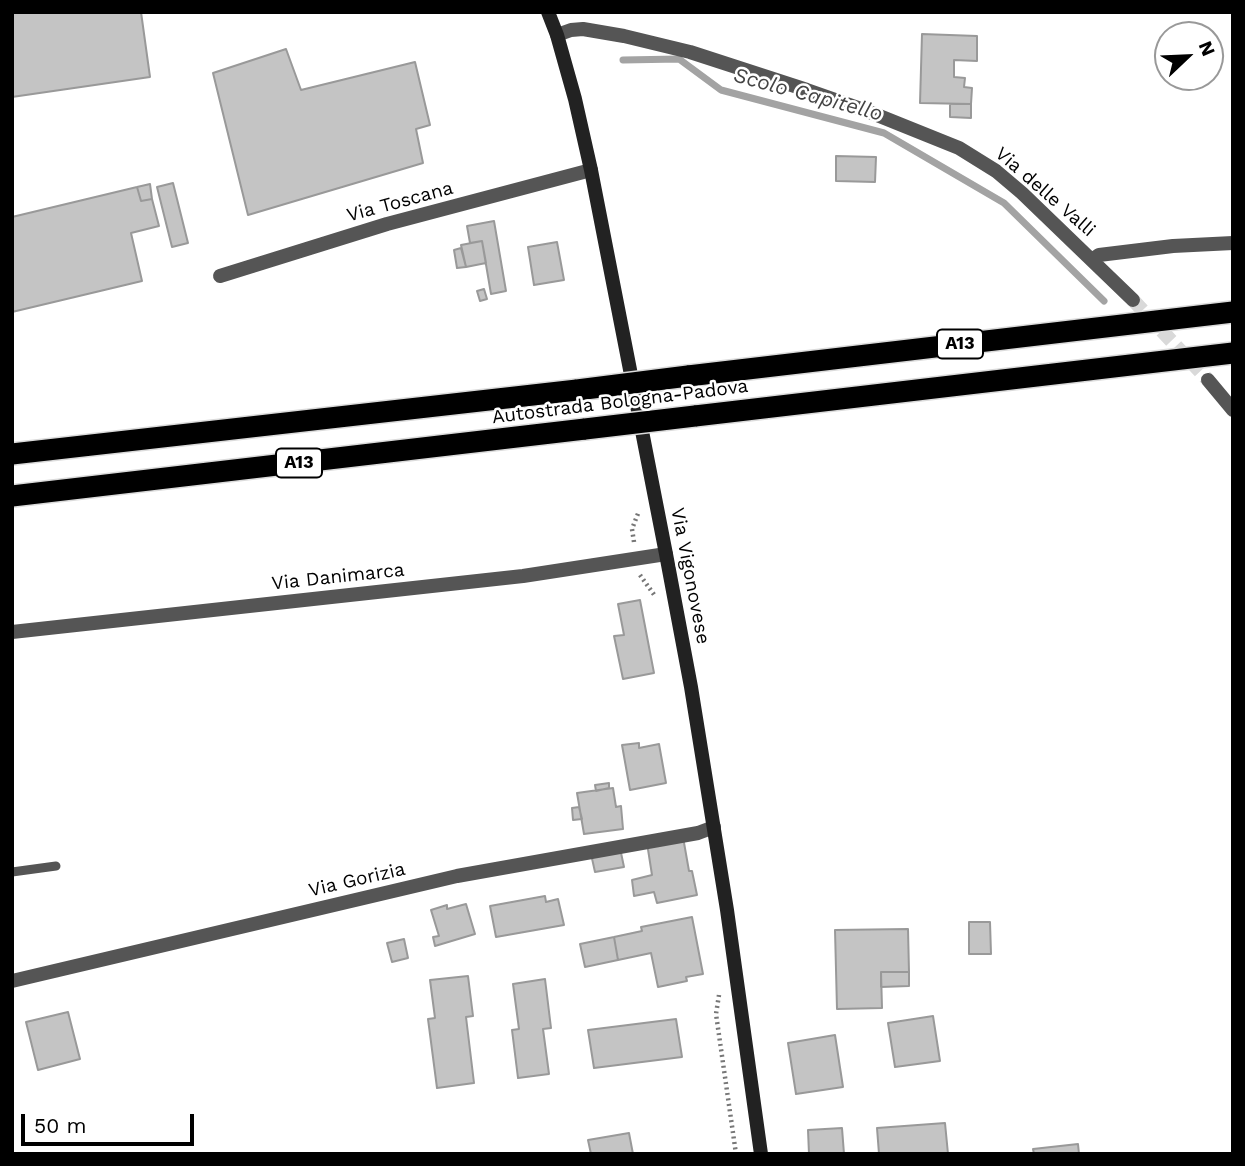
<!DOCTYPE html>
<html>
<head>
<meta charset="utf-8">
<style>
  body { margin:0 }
  #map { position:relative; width:1245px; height:1166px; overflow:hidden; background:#fff; font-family:"Work Sans",sans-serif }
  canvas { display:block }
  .frame { position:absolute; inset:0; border:14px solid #000; pointer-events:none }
  .north { position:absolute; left:1154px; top:21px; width:70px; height:70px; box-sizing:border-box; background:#fff; border:2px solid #999; border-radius:50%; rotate:67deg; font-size:19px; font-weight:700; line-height:28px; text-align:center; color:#000 }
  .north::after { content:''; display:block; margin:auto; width:24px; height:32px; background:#000; clip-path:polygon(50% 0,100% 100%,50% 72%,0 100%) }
  .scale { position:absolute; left:21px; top:1114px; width:173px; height:32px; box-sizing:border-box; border:4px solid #000; border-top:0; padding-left:9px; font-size:21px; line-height:24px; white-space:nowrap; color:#000; -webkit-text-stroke:5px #fff; paint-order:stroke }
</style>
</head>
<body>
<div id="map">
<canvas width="1245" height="1166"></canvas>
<div class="frame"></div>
<div class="north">N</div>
<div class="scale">50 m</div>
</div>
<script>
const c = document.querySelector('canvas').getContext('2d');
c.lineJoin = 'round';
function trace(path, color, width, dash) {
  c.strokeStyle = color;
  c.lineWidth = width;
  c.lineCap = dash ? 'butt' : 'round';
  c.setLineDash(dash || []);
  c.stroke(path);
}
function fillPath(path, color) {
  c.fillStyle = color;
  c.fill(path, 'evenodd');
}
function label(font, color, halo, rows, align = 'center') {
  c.font = font + ' "Work Sans",sans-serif';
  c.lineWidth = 5;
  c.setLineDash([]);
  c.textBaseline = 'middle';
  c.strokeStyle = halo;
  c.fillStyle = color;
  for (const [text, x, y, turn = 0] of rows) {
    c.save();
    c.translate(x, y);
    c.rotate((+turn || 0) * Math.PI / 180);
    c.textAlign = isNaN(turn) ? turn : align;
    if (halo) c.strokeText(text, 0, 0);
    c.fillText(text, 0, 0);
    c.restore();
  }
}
trace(new Path2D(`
  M623,60L679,59L721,90L884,133L1004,203L1104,301`), '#a3a3a3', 7);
const building = new Path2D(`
  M12,12H141L150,77L12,97Z
  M922,34L977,36V61L954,60V77L965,78L964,87L972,88L971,104L920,103Z
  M286,49L301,90L415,62L430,125L416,129L423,163L248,215L213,73Z
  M950,104H971V118L950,117Z
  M836,156L876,157L875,182L836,181Z
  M173,183L188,243L172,247L157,187Z
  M150,184L152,199L141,201L137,187Z
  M137,187L141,201L152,199L159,226L131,233L142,281L12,312V217Z
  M494,221L506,291L491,294L482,241L470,243L467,226Z
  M482,241L486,263L466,267L461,245Z
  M557,242L564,280L534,285L528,247Z
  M461,248L466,267L457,268L454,250Z
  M484,289L487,299L480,301L477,291Z
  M640,600L654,673L623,679L614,636L624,635L618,604Z
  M639,743V748L659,744L666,783L630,790L622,745Z
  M609,783V788L596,791L595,785Z
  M613,788L616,807L621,806L623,829L584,834L577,793Z
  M579,807L582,819L573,820L572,808Z
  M683,837L689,871H692L697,895L657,903L654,892L634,896L632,880L652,875L647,843Z
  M620,848L624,867L595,872L591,854Z
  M545,896L546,902L558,899L564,925L496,937L490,906Z
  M466,904L475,934L435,946L433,937L439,936L431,910L447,905V909Z
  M692,917L703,974L686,977L687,981L658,987L651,953L618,960L614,937L642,931L641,927Z
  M969,922H990L991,954H969Z
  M908,929L909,972H881L882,1008L837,1009L835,930Z
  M614,937L618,960L585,967L580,944Z
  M404,939L408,958L392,962L387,943Z
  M881,972H909V986L881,987Z
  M468,976L473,1016L466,1017L474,1083L437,1088L428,1019L435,1018L430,980Z
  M545,979L551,1028L543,1029L549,1074L518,1078L512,1030L519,1029L513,984Z
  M68,1012L80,1059L38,1070L26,1022Z
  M933,1016L940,1061L895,1067L888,1023Z
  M676,1019L682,1057L594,1068L588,1030Z
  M835,1035L843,1087L796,1094L788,1043Z
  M945,1123L948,1154H879L877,1128Z
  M842,1128L844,1154H809L808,1130Z
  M629,1133L633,1154H591L588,1140Z
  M1078,1144L1079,1154H1034L1033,1149Z`);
fillPath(building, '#c4c4c4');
trace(building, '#999', 2);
trace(new Path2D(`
  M1133,300L1208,380`), '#d9d9d9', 14, [14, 7]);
const motorway = new Path2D(`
  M688,376L1233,312
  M695,416L1233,353
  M12,454L577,390
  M12,496L585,429`);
trace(motorway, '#dbdbdb', 24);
trace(new Path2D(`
  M634,542L632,529L639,511
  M640,575L655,596
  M719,995L716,1014L736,1154`), '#777', 4.5, [2, 3.5]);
trace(new Path2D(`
  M12,872L56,866`), '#555', 9);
trace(new Path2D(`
  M557,35L571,30L583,29L624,36L690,52L807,90L867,111L959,148L996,171L1022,193L1133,300
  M1092,260L1099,255L1173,246L1233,243
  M220,276L387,224L591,170
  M1208,380L1233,410
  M12,632L523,576L666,554
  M12,981L457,876L698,833L714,827`), '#555', 14);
trace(new Path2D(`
  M548,12L557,35L575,99L591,170L666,554L691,687L727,910L761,1154`), '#222', 14);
trace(motorway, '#000', 21);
const motorwayBridge = new Path2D(`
  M577,390L688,376
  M585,429L695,416`);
trace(motorwayBridge, '#dbdbdb', 24, []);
trace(motorwayBridge, '#000', 21);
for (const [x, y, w] of [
  [960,344,46],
  [299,463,46]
]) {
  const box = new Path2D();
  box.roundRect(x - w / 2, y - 14.5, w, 29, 5);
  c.fillStyle = '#fff';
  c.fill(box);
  trace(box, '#000', 2);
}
label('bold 18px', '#000', null, [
  ["A13",960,344],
  ["A13",299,463]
]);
label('19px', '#000', '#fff', [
  ["Via delle Valli",1045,192,41],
  ["Via Toscana",400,202,-15],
  ["Autostrada Bologna-Padova",620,402,-7],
  ["Via Vigonovese",690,576,79],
  ["Via Danimarca",338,577,-6],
  ["Via Gorizia",357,880,-13]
]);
label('italic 21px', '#444', '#fff', [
  ["Scolo Capitello",808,95,15]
]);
</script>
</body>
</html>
